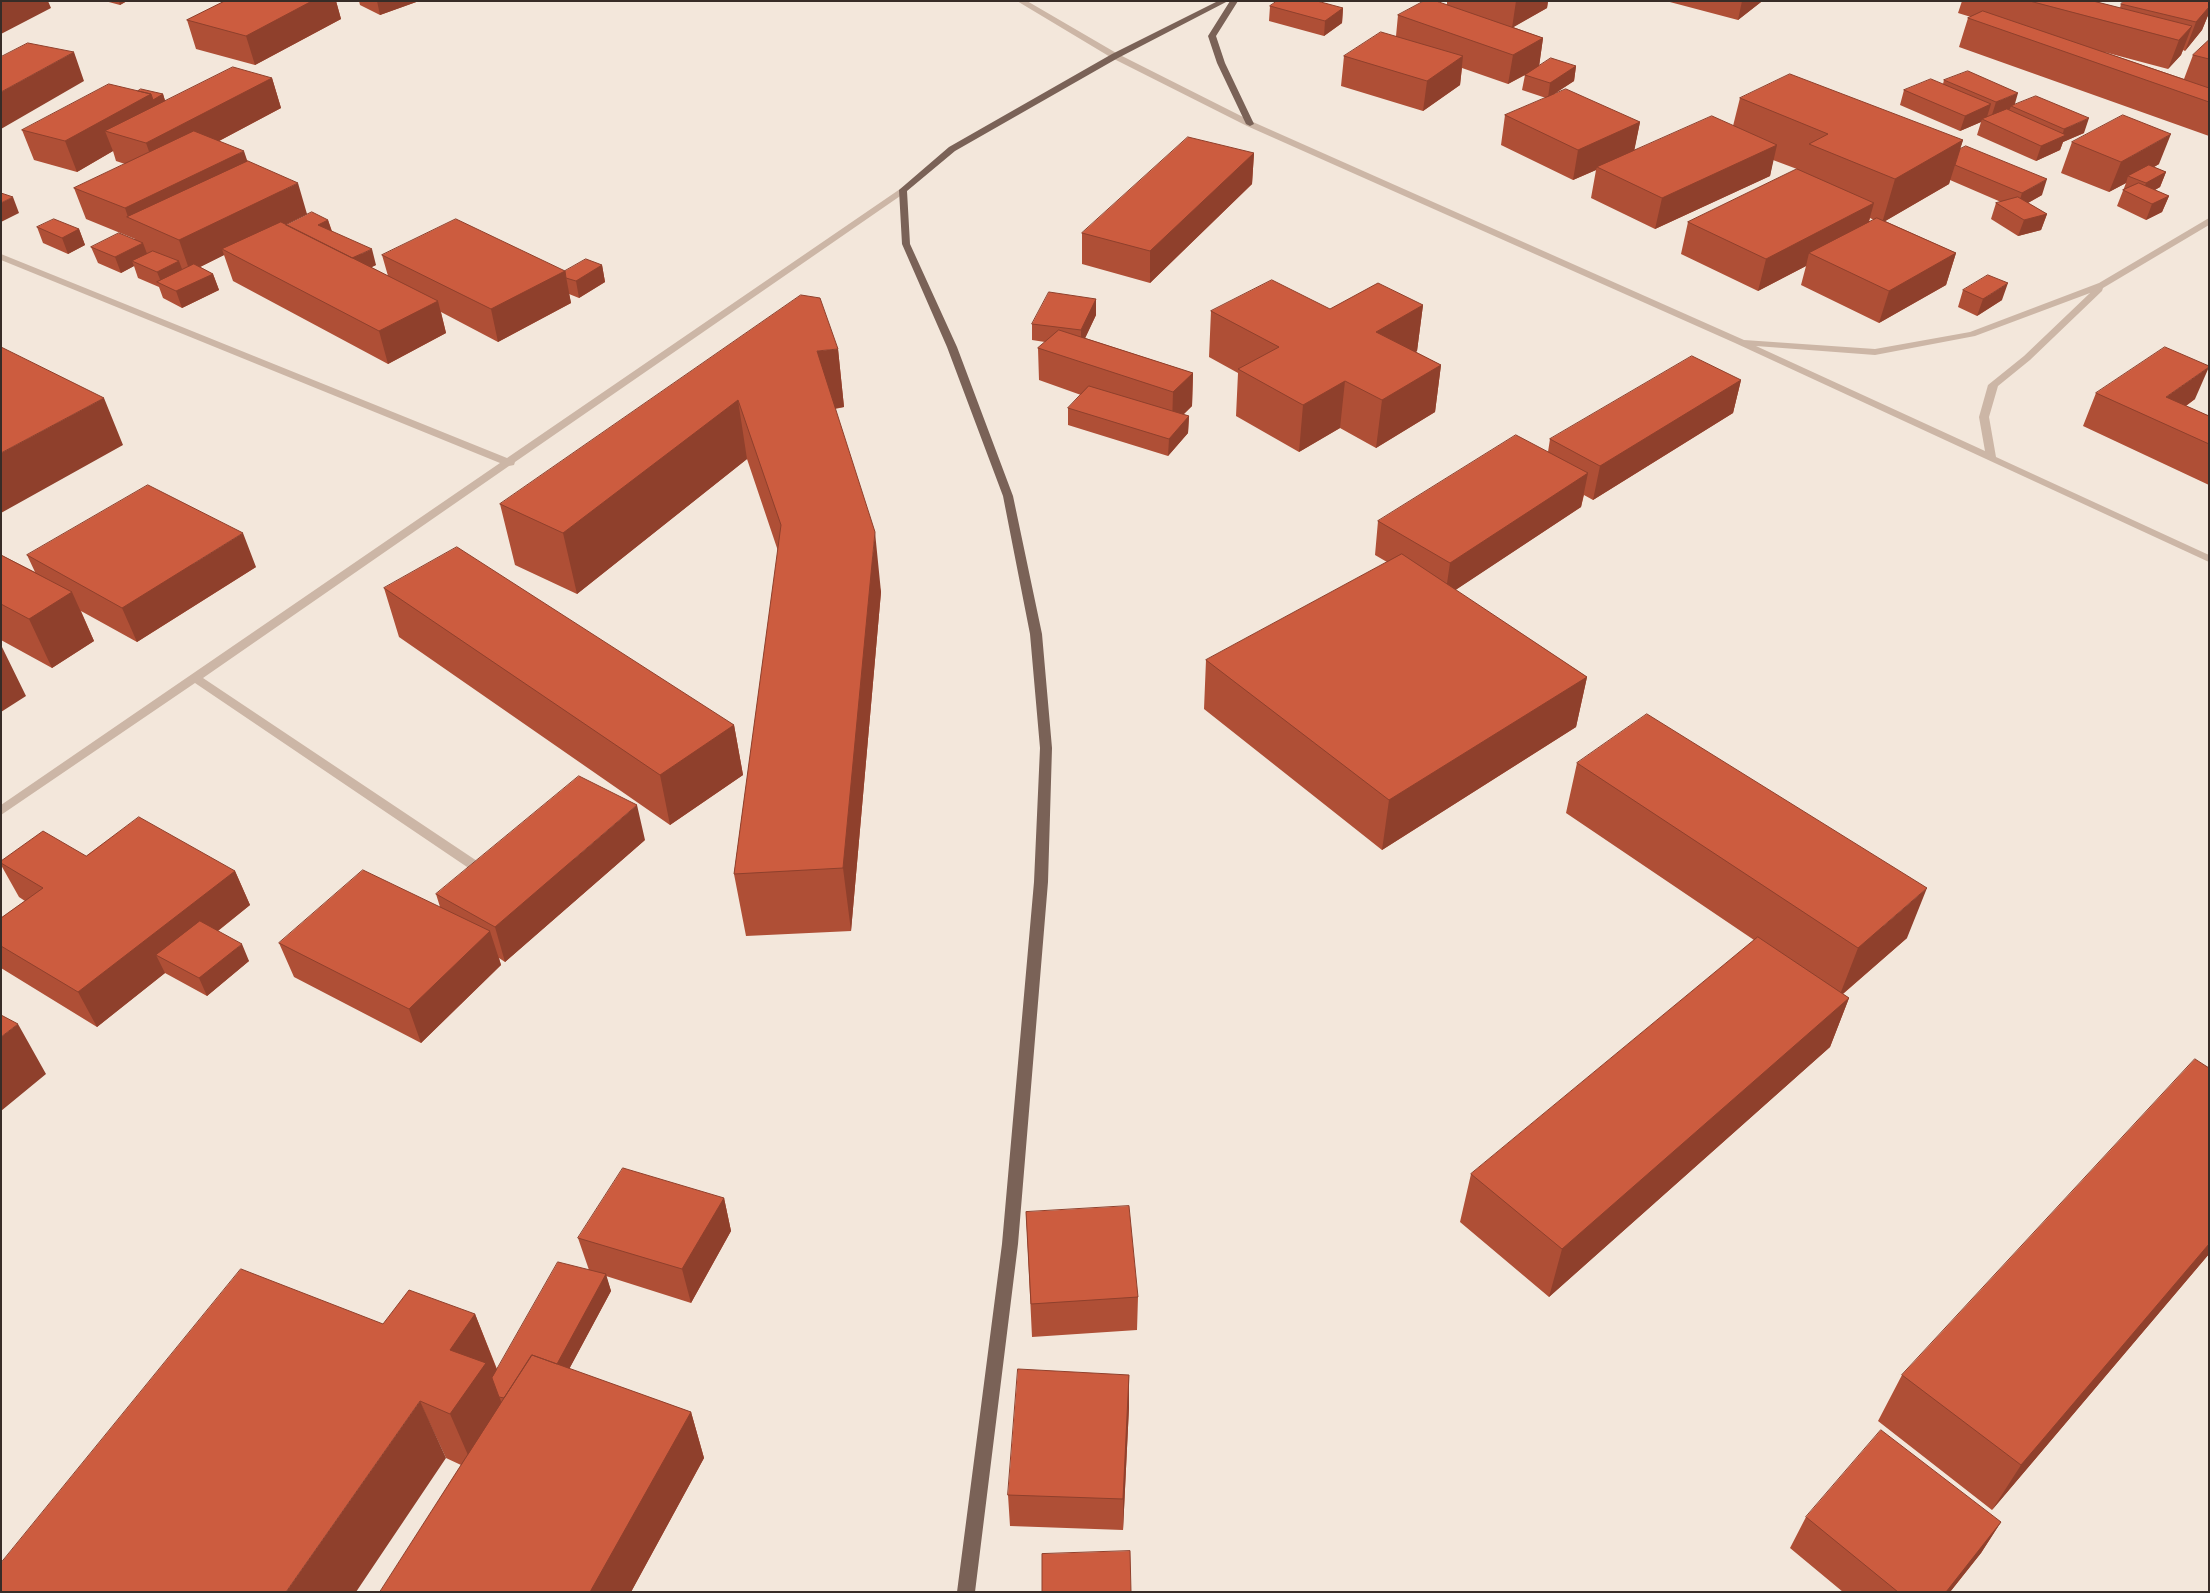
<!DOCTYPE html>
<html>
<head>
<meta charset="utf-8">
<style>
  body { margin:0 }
  #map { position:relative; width:2210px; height:1593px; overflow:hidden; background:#f3e7db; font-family:Inter,sans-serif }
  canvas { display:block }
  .frame { position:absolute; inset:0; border:2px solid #372c27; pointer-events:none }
</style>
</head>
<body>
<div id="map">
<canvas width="2210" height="1593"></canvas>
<div class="frame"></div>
</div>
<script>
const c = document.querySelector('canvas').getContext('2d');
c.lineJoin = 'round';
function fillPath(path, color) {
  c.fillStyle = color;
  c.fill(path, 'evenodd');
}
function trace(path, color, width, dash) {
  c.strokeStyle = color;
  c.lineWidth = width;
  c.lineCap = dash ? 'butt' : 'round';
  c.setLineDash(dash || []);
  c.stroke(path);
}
fillPath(new Path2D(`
  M1017,1H1027L1118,54L1253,122L1744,340L1875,349L1970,332L2099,283L2209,218V225L2103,288L2102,291L2030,360L1998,386L1989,417L1996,457L2209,555V562L1735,343L1247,126L1112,58ZM2090,293L2024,356L1988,385L1979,417L1985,451L1756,346L1875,355L1975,336Z
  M903,187L907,190L906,192L515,462L514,465L509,466L203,678L480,863L481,866L480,869H470L195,683L1,815V805L500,463L1,260V254L507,458Z`), '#ccb6a6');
fillPath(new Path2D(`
  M1218,1H1228L1118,58L955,151L907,191L910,244L957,347L1013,496L1042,634L1052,748L1048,882L1018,1244L975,1592H957L1002,1244L1034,882L1040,748L1030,634L1003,496L947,347L902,244L899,190L949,147L1112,54Z
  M1230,1H1238L1216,36L1225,63L1254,124L1250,126L1246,124L1217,63L1208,36Z`), '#7a6257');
fillPath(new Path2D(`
  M105,1H127L120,5Z
  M225,1H336L341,19L255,65L196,49L187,20Z
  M359,1H419L380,15L360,5Z
  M1447,1H1548L1547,8L1513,27L1543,38L1539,66H1576L1574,81L1554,94L1640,122L1634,150L1733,126L1740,98L1963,140L1960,149L2042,195L2028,203L2047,214L2041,230L2018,236L1991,219L1996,203L2001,202L1950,180L1949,184L1885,221L1956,253L1946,285L1879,323L1801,285L1806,266L1758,291L1681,254L1688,222L1797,169L1773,160L1770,176L1655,229L1591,198L1596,170L1573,180L1501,145L1505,115L1546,98L1522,90L1525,75L1527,74L1508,84L1462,68L1460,85L1423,111L1341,86L1344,56L1396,36L1398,15L1447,5ZM1870,218L1874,220L1869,222Z
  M1666,1H1761V2L1738,20Z
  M1962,1H2093L2120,8L2121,4L2209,1V13L2202,30L2185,51L2183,50L2181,55L2168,69L2104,52L2184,79L2193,55L2209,40V136L1959,47L1968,18L1971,17L1958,13Z
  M1270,6L1343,8L1342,23L1324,36L1269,21Z
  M272,78L281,108L219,141L248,161L307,214L285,225L328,220L332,231L376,265L371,267L388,276L382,255L565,271L602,265L605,282L579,298L569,294L571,303L498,342L441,312L446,333L388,364L233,281L224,255L200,267L213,274L219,290L182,308L163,298L159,287L138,278L134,266L121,273L98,263L91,247L135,239L86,219L74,188L125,164L116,161L113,151L77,172L34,160L22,130L138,91L163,94L165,101Z
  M1944,80L2014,105L2084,133L2063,142L2060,150L2036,161L1977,135L1981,122L1960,131L1900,105L1904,90L1943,84Z
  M2072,142L2159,164L2154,167L2166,172L2160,187L2155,190L2169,196L2162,212L2146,220L2117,206L2126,183L2109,192L2061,173Z
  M1254,153L1252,184L1150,283L1082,264V233Z
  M37,227L79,229L85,245L68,254L43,243Z
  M1963,290L2002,300L1977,316L1958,307Z
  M1096,299V315L1085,338L1193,373L1192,406L1183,415L1189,416L1188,433L1168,456L1068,425V408L1081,395L1039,380L1038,348L1045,342L1032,340V324Z
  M1423,305L1417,351L1416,352L1441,365L1435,412L1376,448L1340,428L1299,452L1236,416L1238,373L1209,357L1211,311L1330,309Z
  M838,349L844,407L835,409L881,592L851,931L746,936L734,874L778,551L747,459L577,594L515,565L500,504Z
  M1741,380L1733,413L1593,500L1584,495L1581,507L1455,590L1587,677L1576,727L1382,850L1204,709L1206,660L1387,562L1375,555L1378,521L1548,452L1550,439Z
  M2096,393L2195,399L2186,406L2209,416V485L2083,426Z
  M1,555L35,572L27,555L256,567L137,642L81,611L94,641L52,668L1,640Z
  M384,588L734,725L743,775L670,825L399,637Z
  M1577,763L1907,938L1843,994L1849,998L1830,1047L1549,1297L1460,1222L1471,1174L1754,940L1566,813Z
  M645,840L505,962L499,958L501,965L421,1043L294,977L279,943L440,907L436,894Z
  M86,856L235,871L250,905L218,931L249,961L207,996L165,973L97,1027L1,968V918L25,901L19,897L1,865V861Z
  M2209,1068V1254L1992,1510L1878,1421L1902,1375Z
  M724,1198L731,1231L691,1303L606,1276L611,1291L569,1369L691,1412L704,1458L631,1592H380L461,1465L446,1458L383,1324L475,1314L497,1369L589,1270L578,1238Z
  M1026,1212L1138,1297L1137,1330L1032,1337Z
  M1129,1375V1407L1123,1530L1010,1526L1008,1495Z
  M1806,1517L2001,1522L1981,1553L1950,1592H1843L1790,1548Z`), '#af4f36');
fillPath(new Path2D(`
  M1,1H48L51,8L1,34Z
  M119,1H127L120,5Z
  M312,1H336L341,19L255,65L246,36Z
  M377,1H419L380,15Z
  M1516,1H1548L1547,8L1512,28Z
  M1742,1H1761V2L1738,20Z
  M2209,7V13L2202,30L2185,51L2196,22Z
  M1343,8L1342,23L1324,36L1325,21Z
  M2192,26L2181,55L2168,69L2179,40Z
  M1543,38L1539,67L1508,84L1513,55Z
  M74,52L84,81L1,129V92Z
  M1463,56L1460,85L1423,111L1427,81Z
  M1576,66L1574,81L1548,98L1550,83Z
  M272,78L281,108L157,174L146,143Z
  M2018,93L2014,107L2011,106L2010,109L1991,118L1996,102Z
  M151,94H163L168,110L105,131L113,151L77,172L65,141Z
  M1991,104L1986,120L1982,119L1981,122L1960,131L1965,116Z
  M2089,118L2084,133L2063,142L2060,150L2036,161L2041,146L2062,137L2064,129Z
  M1640,122L1634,152L1597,167L1596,170L1573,180L1578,150Z
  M2171,134L2159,164L2135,178L2128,176L2126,183L2109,192L2121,162Z
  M1963,140L1949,184L1882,223L1895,179Z
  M1777,145L1770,176L1655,229L1662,198Z
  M244,151L254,181L128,217L125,208Z
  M1254,153L1252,184L1150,283V251Z
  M2166,172L2160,187L2140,198L2146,183Z
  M2047,179L2042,195L2017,209L2022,193Z
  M298,183L307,214L229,252L222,249L224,255L190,272L179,240Z
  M2169,196L2162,212L2146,220L2152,204Z
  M13,197L19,213L1,222V203Z
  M1874,203L1865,235L1809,253L1806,266L1758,291L1766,259Z
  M2047,214L2041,230L2018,236L2024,220Z
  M328,220L333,236L318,225Z
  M79,229L85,245L68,254L62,238Z
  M143,243L149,259L132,261L134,266L121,273L115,257Z
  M372,249L376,265L349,279L344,262Z
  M1956,253L1946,285L1879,323L1889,291Z
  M179,261L185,277L162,284L157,272Z
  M602,265L605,282L579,298L576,281Z
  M565,271L571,303L498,342L491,309Z
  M213,274L219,290L182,308L176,291Z
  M2008,283L2002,300L1977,316L1983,299Z
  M1096,299V315L1081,347V330Z
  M438,301L446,333L388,364L379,331Z
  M1423,305L1417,351L1371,378L1376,332Z
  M838,349L844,407L823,410L817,351Z
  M1441,365L1435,412L1376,448L1382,400Z
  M2209,367L2195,399L2162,423L2166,397Z
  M1193,373L1192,406L1172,425L1173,392Z
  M1741,380L1733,413L1593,500L1600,466Z
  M1345,381L1340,428L1299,452L1303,405Z
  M104,398L123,445L1,513V453Z
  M738,400L747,459L577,594L563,533Z
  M1189,416L1188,433L1168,456L1169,439Z
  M1588,473L1581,507L1445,597L1450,563Z
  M875,532L881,592L851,931L843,868Z
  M243,533L256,567L137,642L122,608Z
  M72,592L94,641L52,668L29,619Z
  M2,647L26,696L1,712V648Z
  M1587,677L1576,727L1382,850L1389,800Z
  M734,725L743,775L670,825L660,775Z
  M637,805L645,840L505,962L495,927Z
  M235,871L250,905L175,965L156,955L165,973L97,1027L78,992Z
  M1927,888L1907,938L1839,997L1858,948Z
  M490,931L501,965L421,1043L409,1009Z
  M242,944L249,961L207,996L199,978Z
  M1849,998L1830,1047L1549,1297L1562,1249Z
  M18,1024L46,1074L1,1111V1037Z
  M724,1198L731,1231L691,1303L682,1269Z
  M2209,1244V1254L1992,1510L2021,1465Z
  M606,1274L611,1291L551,1403L545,1386Z
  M475,1314L498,1373L493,1381L509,1421L475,1471L450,1414V1350Z
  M1129,1375V1407L1123,1530V1499Z
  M420,1401L446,1458L356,1592H286Z
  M691,1412L704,1458L631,1592H590Z
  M2001,1522L1981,1553L1950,1592H1946Z`), '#8f402c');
const building = new Path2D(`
  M225,1H312L246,36L187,20Z
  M1277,1H1317L1343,8L1325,21L1270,6Z
  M1424,1H1436L1543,38L1513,55L1398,15Z
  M2030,1H2093L2192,26L2179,40Z
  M2124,1H2209V7L2196,22L2121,4Z
  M1983,11L2209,88V102L1968,18Z
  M1381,32L1463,56L1427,81L1344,56Z
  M2209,40V59L2193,55Z
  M28,43L74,52L1,92V57Z
  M1551,58L1576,66L1550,83L1525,75Z
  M233,67L272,78L146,143L105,131Z
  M1968,71L2018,93L1996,102L1944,80Z
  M1790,74L1963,140L1895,179L1809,144L1828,134L1740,98Z
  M1931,79L1991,104L1965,116L1904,90Z
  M109,84L151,94L65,141L22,130Z
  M141,89L163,94L153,100L151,94L138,91Z
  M1566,89L1640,122L1578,150L1505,115Z
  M2036,96L2089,118L2064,129L2011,106Z
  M2007,109L2066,135L2041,146L1982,119Z
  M2123,115L2171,134L2121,162L2072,142Z
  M1712,116L1777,145L1662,198L1597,167Z
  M194,131L244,151L125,208L74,188Z
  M1188,137L1254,153L1150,251L1082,233Z
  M1966,146L2047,179L2022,193L1955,165L1960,149Z
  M248,161L298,183L179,240L127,217Z
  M2149,165L2166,172L2146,183L2128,176Z
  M1797,169L1874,203L1766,259L1688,222Z
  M2139,183L2169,196L2152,204L2123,190Z
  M1,193L13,197L1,203Z
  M2018,197L2047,214L2024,220L1996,203Z
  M312,212L328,220L318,225L372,249L352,258L286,225Z
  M1877,218L1956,253L1889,291L1809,253Z
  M54,219L79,229L62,238L37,227Z
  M456,219L565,271L491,309L382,255Z
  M281,222L438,301L379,331L222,249Z
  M119,233L143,243L115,257L91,247Z
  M153,251L179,261L157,272L132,261Z
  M586,259L602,265L576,281L566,278L565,271Z
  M194,264L213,274L176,291L157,282Z
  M1988,275L2008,283L1983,299L1963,290Z
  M1272,280L1330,309L1378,283L1423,305L1376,332L1441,365L1382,400L1345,381L1303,405L1238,369L1279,347L1211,311Z
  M1049,292L1096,299L1081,330L1032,324Z
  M801,295L820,298L838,349L817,351L875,532L843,868L734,874L781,525L738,400L563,533L500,504Z
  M1059,330L1193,373L1173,392L1038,348Z
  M1,347L104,398L1,453Z
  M2165,347L2209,366V367L2166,397L2209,416V444L2096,393Z
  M1692,356L1741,380L1600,466L1550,439Z
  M1089,386L1189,416L1169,439L1068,408Z
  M1516,435L1588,473L1450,563L1378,521Z
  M148,485L243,533L122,608L27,555Z
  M457,547L734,725L660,775L384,588Z
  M1402,554L1587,677L1389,800L1206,660Z
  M1,555L72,592L29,619L1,604Z
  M1647,714L1927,888L1858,948L1577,763Z
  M579,776L637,805L495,927L436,894Z
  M139,817L235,871L78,992L1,946V918L43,888L1,863V861L43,831L86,856Z
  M363,870L490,931L409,1009L279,943Z
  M200,921L242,944L199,978L156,955Z
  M1758,937L1849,998L1562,1249L1471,1174Z
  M1,1015L18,1024L1,1037Z
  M2195,1059L2209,1068V1244L2021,1465L1902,1375Z
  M623,1168L724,1198L682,1269L578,1238Z
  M1129,1206L1138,1297L1031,1304L1026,1212Z
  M558,1262L606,1274L557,1364L532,1355L504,1398L499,1397L492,1378Z
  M241,1269L383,1324L409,1290L475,1314L450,1350L486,1363L450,1414L420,1401L286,1592H1V1563Z
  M532,1355L691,1412L590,1592H380Z
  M1018,1369L1129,1375L1123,1499L1008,1495Z
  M1881,1430L2001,1522L1946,1592H1898L1806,1517Z
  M1130,1551L1131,1592H1042V1554Z`);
fillPath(building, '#cc5c3f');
trace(building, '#8f402c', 1);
</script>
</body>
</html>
